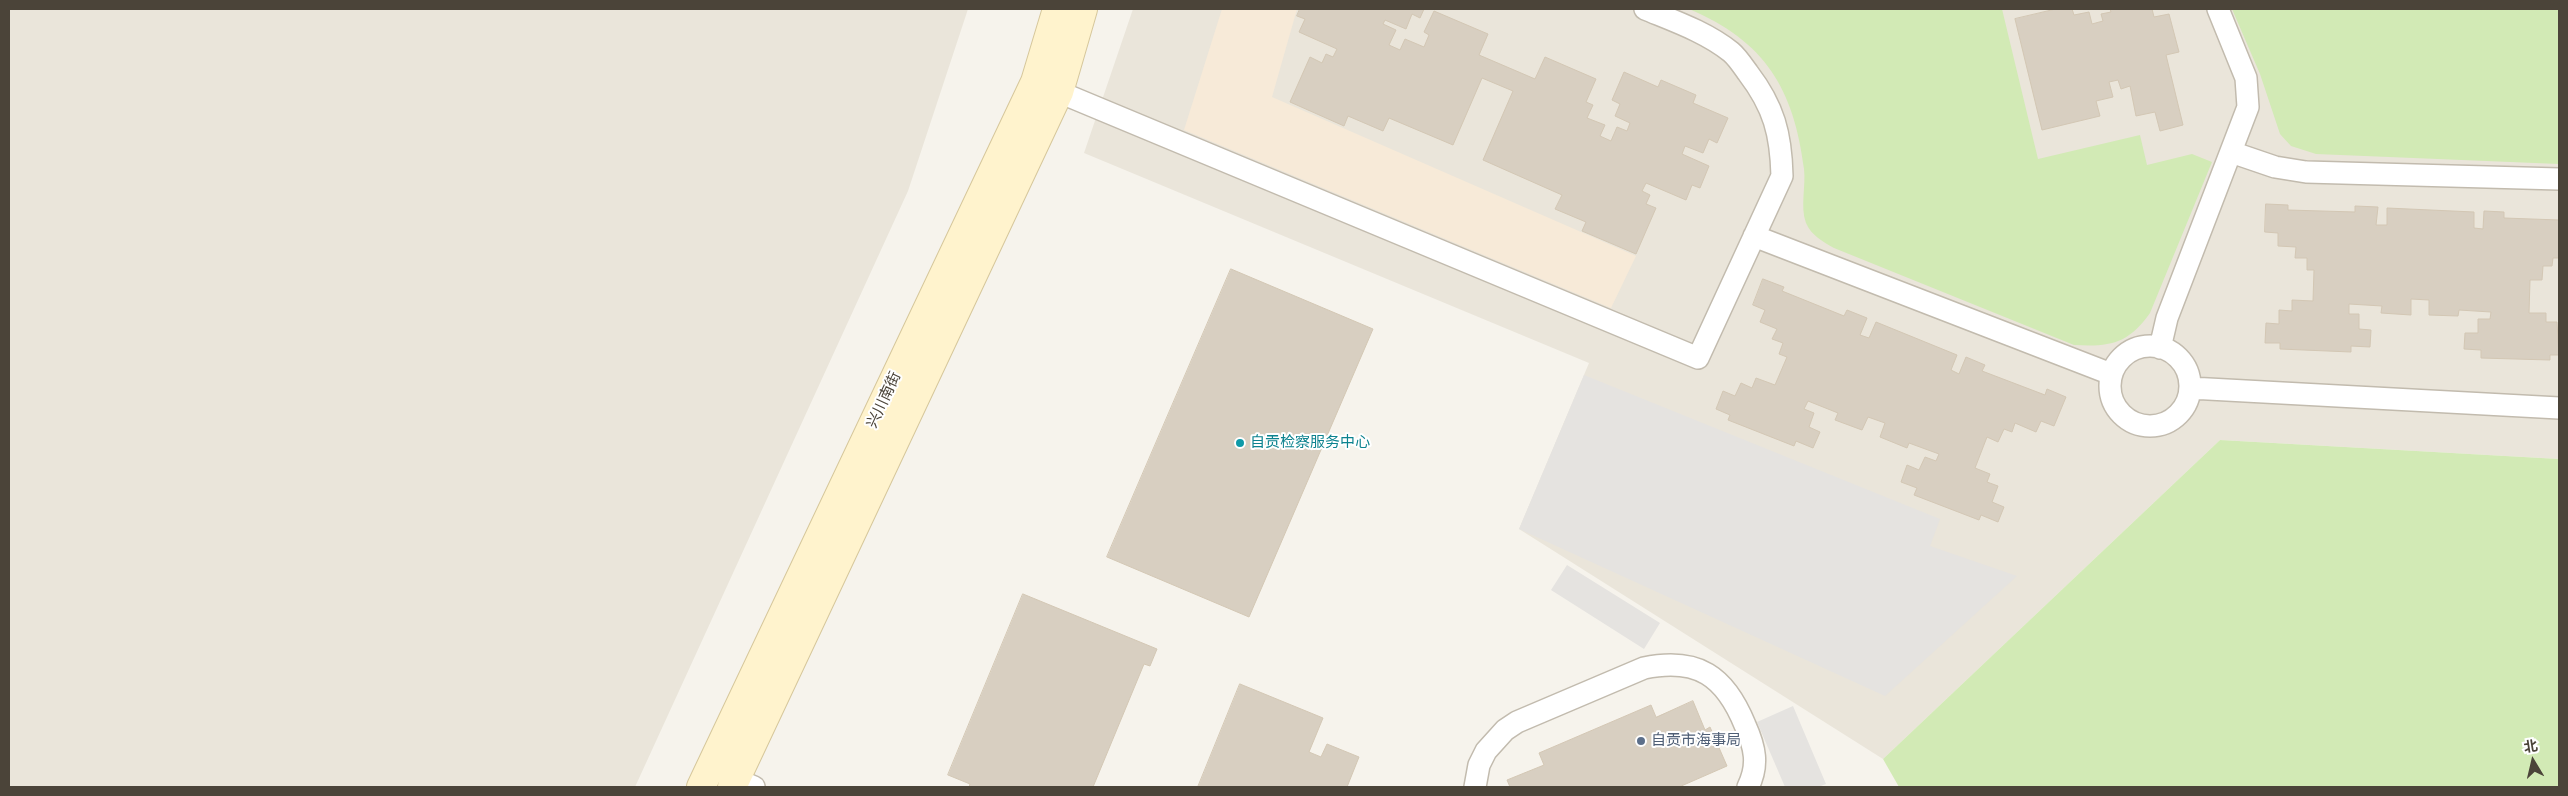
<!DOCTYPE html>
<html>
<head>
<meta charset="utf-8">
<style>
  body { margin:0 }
  #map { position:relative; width:2568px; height:796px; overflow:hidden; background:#f6f3ec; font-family:"Work Sans","Noto Sans SC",sans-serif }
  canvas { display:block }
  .frame { position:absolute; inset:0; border:10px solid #4b4439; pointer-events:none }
  .north { position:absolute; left:2508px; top:736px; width:50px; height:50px; -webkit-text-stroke:4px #fff; paint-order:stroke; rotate:351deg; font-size:14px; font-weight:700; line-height:20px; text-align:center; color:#4b4439 }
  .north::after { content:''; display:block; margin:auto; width:18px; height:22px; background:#4b4439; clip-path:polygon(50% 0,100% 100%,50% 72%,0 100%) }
</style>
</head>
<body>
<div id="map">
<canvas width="2568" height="796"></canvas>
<div class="frame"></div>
<div class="north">北</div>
</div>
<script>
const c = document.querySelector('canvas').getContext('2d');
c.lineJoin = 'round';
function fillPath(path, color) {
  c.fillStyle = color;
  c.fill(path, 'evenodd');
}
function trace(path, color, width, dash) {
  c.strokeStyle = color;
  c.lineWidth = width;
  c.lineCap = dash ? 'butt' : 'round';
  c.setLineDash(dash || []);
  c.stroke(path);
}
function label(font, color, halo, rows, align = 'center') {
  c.font = font + ' "Work Sans","Noto Sans SC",sans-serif';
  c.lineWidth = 4;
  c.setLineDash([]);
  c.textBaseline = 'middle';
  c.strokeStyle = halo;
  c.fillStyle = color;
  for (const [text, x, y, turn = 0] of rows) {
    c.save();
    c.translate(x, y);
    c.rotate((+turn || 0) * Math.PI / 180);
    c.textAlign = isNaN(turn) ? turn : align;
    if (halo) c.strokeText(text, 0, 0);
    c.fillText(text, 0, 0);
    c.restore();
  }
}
fillPath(new Path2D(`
  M9,9H968L908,191L635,787H9Z
  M1133,9H2559V459L2220,440L1883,759L1519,529L1589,363L1084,153Z`), '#eae5da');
fillPath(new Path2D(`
  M1222,9H1297L1272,97L1636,256L1611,308L1184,130Z`), '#f7ead8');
fillPath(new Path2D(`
  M1689,9H2002L2038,159L2140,135L2147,165L2192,154L2212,162L2150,313C2128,344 2110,347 2074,345L1834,248C1823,242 1811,235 1806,223C1800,207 1806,186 1804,169C1794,89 1765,41 1689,9Z
  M2232,9H2559V164L2316,154L2291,146L2280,134L2260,74Z
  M2220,440L2559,459V787H1899L1883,759Z`), '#d2eab5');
fillPath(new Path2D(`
  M1584,375L1940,519L1930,546L2017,576L1885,696L1519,529Z
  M1567,565L1660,623L1644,649L1551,590Z
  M1793,706L1826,784L1818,787H1785L1757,722Z`), '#e5e3e0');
const building = new Path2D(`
  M1300,9H1424L1420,18L1412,14L1406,29L1385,20L1383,24L1396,30L1389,45L1400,50L1405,39L1424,47L1429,35L1424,32L1434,11L1488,34L1479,55L1535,79L1545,57L1596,79L1586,102L1593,105L1587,118L1605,125L1600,136L1611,141L1617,127L1627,131L1630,123L1615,116L1620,104L1612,100L1624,72L1658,87L1661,80L1696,95L1693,103L1728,118L1717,143L1709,139L1703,153L1685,146L1682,154L1709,166L1700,188L1692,185L1686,200L1646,183L1642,191L1650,195L1646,204L1656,208L1636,254L1582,231L1586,222L1555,209L1562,195L1483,160L1513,91L1482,78L1453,145L1389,118L1383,131L1348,116L1344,126L1290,102L1310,57L1322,63L1326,54L1333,57L1337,49L1299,32L1305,19L1297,16Z
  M2056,9H2072L2074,15L2089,12L2092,24L2103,21L2101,14L2111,12L2110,9H2152L2154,17L2169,14L2179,52L2166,55L2183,125L2160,131L2155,112L2136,116L2130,86L2121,89L2118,80L2109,82L2113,97L2096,101L2100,116L2042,130L2015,19Z
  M2266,204L2288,205V210L2355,212V206L2378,207L2376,225H2387V208L2474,212V228L2483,229L2484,211L2504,212V218L2559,220V258H2553L2552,266H2543L2542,280H2530L2529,313H2546V322H2557L2559,355H2550V360L2481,358V350L2464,349L2465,333H2478V319H2490L2491,312L2459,310L2458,316L2429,315V300L2411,299V315L2381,313L2382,306L2349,304V314H2359V329L2371,330L2370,347L2351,346V352L2280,349V343H2265L2266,323L2279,324V310L2292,311V300L2313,301L2314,270H2307V258H2295L2296,247L2278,246V233L2265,232Z
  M1231,269L1373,329L1249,617L1107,557Z
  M1763,279L1784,287L1782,291L1844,316L1847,310L1867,318L1860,335L1869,338L1876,322L1957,355L1951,370L1959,374L1966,357L1985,365L1982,371L2045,395L2047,389L2066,397L2054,426L2041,421L2036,432L2015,423L2012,432L2004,429L1998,442L1987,437L1975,468L1990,474L1987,482L1998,486L1992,502L2004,507L1998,522L1981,515L1979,520L1914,495L1917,488L1901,482L1907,465L1919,470L1925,457L1936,461L1939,454L1909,443L1907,448L1880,437L1885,423L1868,417L1862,430L1835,420L1838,413L1808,401L1804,409L1814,413L1809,427L1820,432L1813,448L1796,441L1794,446L1728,420L1730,415L1716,409L1723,391L1735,396L1741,383L1752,388L1756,378L1775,385L1787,357L1779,354L1783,343L1772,339L1777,329L1760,322L1765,310L1753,305Z
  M1023,594L1157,649L1150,666L1144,664L1093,787H969L970,784L948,775Z
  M1240,684L1323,718L1309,752L1321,757L1327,744L1359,757L1347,787H1198Z
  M1693,701L1705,730L1710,727L1727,766L1679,787H1510L1507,780L1544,765L1539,753L1651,705L1656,717Z`);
fillPath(building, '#d8cfc1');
trace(building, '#d3c7b4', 1);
const lane = new Path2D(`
  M1059,92L1698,358L1782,176C1781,134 1774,107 1748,73C1743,66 1737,57 1731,52C1706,32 1674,21 1645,9
  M2231,152L2275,167L2306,172L2559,179
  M1754,236L2111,374
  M2110 386a40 40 0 1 1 80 0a40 40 0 1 1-80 0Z
  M2160,348L2167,318L2248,107L2246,78L2218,9
  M2190,388L2559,408
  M735,779L754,787
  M1475,787L1479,765L1486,751L1505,730L1517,722L1644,668C1698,657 1725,676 1745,725C1755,747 1759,765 1748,787`);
const secondary = new Path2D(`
  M701,787L1035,82L1057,9
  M732,787L1059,92L1083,9`);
trace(lane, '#c2bbae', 24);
trace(secondary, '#d6c79b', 30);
trace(lane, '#fff', 21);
trace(secondary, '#fff3cd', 28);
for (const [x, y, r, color] of [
  [1240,443,5,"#0f9aa8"],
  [1641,741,5,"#5c6f8a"]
]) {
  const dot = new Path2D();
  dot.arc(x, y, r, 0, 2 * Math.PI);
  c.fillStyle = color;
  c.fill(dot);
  trace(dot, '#fff', 2);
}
label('15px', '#4b4439', '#fff', [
  ["兴川南街",884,400,-65]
]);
label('15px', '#0d838f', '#fff', [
  ["自贡检察服务中心",1250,443]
], 'left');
label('15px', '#4e5e75', '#fff', [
  ["自贡市海事局",1651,741]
], 'left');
</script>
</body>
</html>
